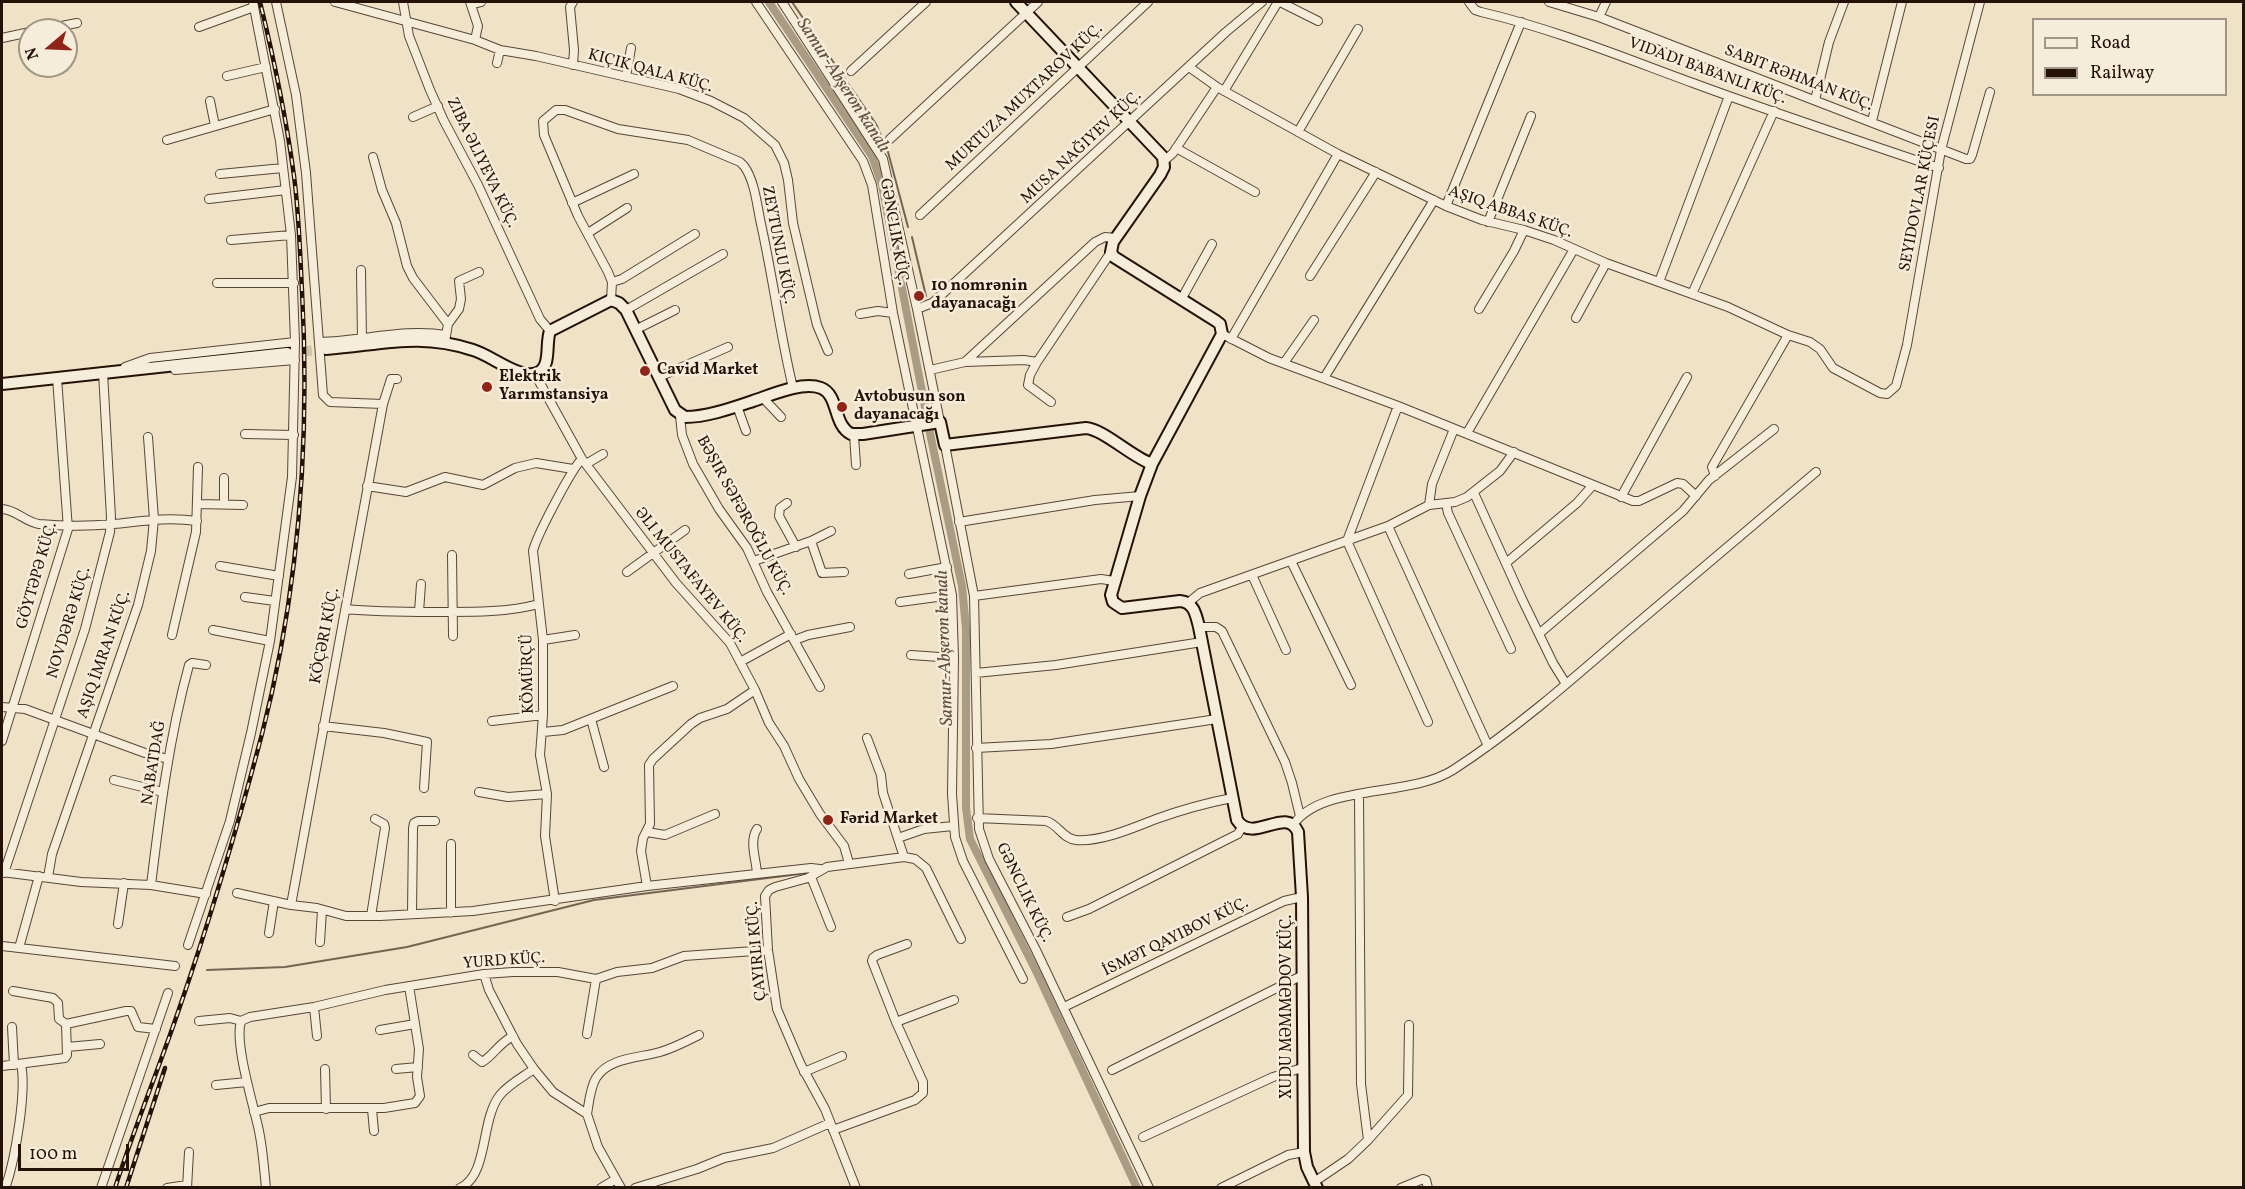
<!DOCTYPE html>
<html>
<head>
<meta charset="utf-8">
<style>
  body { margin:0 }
  #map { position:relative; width:2245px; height:1189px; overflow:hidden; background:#efe2c6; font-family:Vollkorn,serif }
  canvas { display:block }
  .frame { position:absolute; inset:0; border:3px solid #241206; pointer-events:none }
  .legend { position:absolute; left:2032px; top:18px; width:195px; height:78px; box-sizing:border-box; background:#f5ecda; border:2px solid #a19585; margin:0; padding:8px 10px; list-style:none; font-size:18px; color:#241206 }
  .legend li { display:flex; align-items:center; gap:12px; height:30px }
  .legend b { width:30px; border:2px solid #a19585 }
  .north { position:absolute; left:18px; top:18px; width:60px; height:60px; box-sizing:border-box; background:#f5ecda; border:2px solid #a19585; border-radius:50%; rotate:251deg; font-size:16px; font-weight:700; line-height:24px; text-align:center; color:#241206 }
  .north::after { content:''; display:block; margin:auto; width:21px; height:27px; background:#8f2418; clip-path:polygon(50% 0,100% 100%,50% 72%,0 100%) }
  .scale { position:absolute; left:18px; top:1144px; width:111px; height:27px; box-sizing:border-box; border:3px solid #241206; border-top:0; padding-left:8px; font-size:18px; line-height:21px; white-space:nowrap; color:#241206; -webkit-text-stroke:4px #f5ecda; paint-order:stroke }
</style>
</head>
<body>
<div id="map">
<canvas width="2245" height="1189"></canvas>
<div class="frame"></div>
<ul class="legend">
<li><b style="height:8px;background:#f5ecda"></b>Road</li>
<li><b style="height:8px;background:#241206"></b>Railway</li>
</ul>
<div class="north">N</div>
<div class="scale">100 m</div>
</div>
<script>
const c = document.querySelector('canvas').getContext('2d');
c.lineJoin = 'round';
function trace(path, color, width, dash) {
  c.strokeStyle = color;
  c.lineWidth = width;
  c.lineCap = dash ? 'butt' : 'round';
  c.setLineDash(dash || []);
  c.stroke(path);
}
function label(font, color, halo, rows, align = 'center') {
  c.font = font + ' Vollkorn,serif';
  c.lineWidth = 5;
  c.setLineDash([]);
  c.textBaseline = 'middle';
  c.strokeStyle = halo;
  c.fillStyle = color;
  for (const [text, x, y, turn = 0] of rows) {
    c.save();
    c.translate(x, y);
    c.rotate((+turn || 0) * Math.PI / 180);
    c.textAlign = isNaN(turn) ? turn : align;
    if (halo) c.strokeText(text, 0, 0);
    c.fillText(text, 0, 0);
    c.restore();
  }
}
trace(new Path2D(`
  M792,2L876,124L888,152L908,227
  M912,237L926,296
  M207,970L285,967L407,947L594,900L807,873`), '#746452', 2);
trace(new Path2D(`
  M769,2L872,156L882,185L931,438L962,586L966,629V808L970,839L1038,975L1137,1188`), '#aa9b85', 8);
trace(new Path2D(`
  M287,353L326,349`), '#d1c3a9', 10, [10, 5]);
const street = new Path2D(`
  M276,2L296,95L306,173L323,395L330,402L383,404
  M335,2L475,40L500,50L536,56L679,89L711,101L744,118L775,145L784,163L788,180L793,223L817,325L828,351
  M403,2L409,36L430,90L444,121L478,185L540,319L550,331
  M470,2L478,26L475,40
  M573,2L570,7L574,50L573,65
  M756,2L863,161L872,185L893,313L952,595L954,658L952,794L955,837L963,861L1023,979
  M782,2L883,159L917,309L940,422
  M1280,2L1318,21
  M1469,2L1475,10L1481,12C1554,29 1622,57 1693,83C1774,113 1857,140 1939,168
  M1549,2L1599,17L1966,159H1970L1972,155L1990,92
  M472,4L481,2
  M1599,17L1606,2
  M199,27L254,7
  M41,30L77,23
  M2,38L30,32
  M497,63L500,50
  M1189,67L1217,87L1338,154L1446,206L1482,220L1524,230L1554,240L1606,263L1728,307L1788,335L1810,342L1820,349L1833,368L1880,393L1887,394L1896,386L1907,345L1941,150L1980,2
  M851,71L926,2
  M227,76L266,67
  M626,77L631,48
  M1224,91L1278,2
  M1815,100L1829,42L1844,2
  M210,101L215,126
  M413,117L438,106
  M1872,121L1902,2
  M1298,132L1358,29
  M890,139L1038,2
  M167,140L275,109
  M1176,148L1255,192
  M373,157L382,190L396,223L407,266L413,278L448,324L445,342
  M1164,161L1173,153L1217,87
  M220,174L283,168
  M209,199L286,190
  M572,203L634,174
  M1446,206L1521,22
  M920,215L1148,2
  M1488,222L1531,116
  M588,233L627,208
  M231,240L291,235
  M361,270L362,340
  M1310,276L1376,172
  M612,282L622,279L695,234
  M1659,282L1729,96
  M217,283H294
  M1692,294L1774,111
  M1182,298L1212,244
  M611,300L612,282L608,272L578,216L544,135L543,121L556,110H565L618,129L688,140L740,162L744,166C755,181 757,206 761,224C773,278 780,334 793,388
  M917,309L932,303L938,298L1226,32L1262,2
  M1479,309L1514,251L1524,230
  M626,310L723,254
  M860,314L878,311L893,313
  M1576,318L1606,263
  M448,324L459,309L461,299L459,281L479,272
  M637,329L675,310
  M1222,334L1269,358L1398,406L1633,501H1639L1677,483L1683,484L1696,496
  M1231,339L1338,154
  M320,342C363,341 404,328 446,335
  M965,362L1024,360L1037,362L1111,252
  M1037,362L1030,375L1028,385L1051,402
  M1284,363L1314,320
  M125,367L150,358L295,342
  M175,370L295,360
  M930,370L965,362L1095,242L1105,237L1115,238
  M535,374L582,459L676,583L730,643L755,690L769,723L784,746L799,779L820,814L844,846L849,863
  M659,377L728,347
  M1324,378L1434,200
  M763,398L781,417
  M737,406L746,431
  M1398,406L1347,541L1428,722
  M680,416L682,435L693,464L719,509L747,548L767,592L820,687
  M1467,433L1574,249
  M245,434L294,435
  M854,435L856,465
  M945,445L974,596L979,829L989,859L1035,948L1149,1188
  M586,464L603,454
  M1715,476L1712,467L1788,335
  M367,486L406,492L445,477L483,485L515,468L536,463L573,469
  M1474,493L1522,599L1553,663L1566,684
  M1621,497L1687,377
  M787,503L780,508L779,516L796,547
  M1446,503L1448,513L1511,649
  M198,504L243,505
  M224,504V478
  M1429,505L1432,484L1454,429
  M2,509C17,510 25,522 39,524C61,526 92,526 114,524C144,521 167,517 197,521
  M959,522L1095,500L1140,496
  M1388,526L1488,746
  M811,541L822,573L844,572
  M452,555L453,636
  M754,561L811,541L831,531
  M1291,561L1351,685
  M1506,563L1577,503L1593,485
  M220,566L279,576
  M627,572L685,530
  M909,574L947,567
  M1252,575L1286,650
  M974,596L1101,579L1114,581
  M245,597L275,601
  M900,602L952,595
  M1188,603L1200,593L1388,526L1429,505L1455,502L1467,497L1500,471L1514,452
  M346,609C375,612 404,612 434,612C468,612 505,613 539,604
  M419,612L421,584
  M1199,627H1216L1222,631L1285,762L1292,783L1300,816
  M213,630L270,641
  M1540,633L1683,511L1709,480L1774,429
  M172,635L196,532L198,467
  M543,640L575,635
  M795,640L808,635L850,627
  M911,655L954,658
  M740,662L791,634
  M976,673L1056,665L1202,642
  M2,707L25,709L145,753L168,759
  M591,719L604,767
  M492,721L543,715
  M323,726L384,733L427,742L424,788
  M543,732L563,730L673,686
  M867,738L881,775L883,793L904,857
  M2,741L68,529L57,378
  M976,748L1051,744L1217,719
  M114,780L163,792
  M479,792L508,797L547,794
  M977,818L1046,821C1058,824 1063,839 1076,840C1101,842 1133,828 1156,819C1181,810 1206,803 1232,798
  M1293,825C1322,783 1409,798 1453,770C1513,731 1567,684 1621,637C1686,582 1751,527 1816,472
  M757,829C749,841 756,859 757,873
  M647,832L665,835L715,814
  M898,838L924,829L953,826
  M451,844V913
  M2,872L81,882L151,885L206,894
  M4,873L85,629L110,532L111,517L103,372
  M48,877L52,854L138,605L151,551L154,519L148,437
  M811,877L831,927
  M151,885C160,811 169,738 189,665L192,663L206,665
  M647,886L641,851L643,838L650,824L649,765L653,759L691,724L700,718L727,709L755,690
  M237,893L291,905L317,908L346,916H380L473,911L647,886L811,868L820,869
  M555,901L545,836L547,794L540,755L543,715V640L533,551C536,537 572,468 582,459
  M291,905L383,404L391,379H397
  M412,914L413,828L414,823L418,821H435
  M371,916L385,828L384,824L375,819
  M1067,917L1089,909L1230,838L1238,834L1242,827
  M118,924L124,883
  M269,933L274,901
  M320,942L322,910
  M188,945L230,821L251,733L270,641L292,477L295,342L291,235L280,141L253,2
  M2,946L175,966
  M19,948L39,876
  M484,974L489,990L517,1044L534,1069L553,1092L587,1114L598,1147L621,1188
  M13,991L53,998L58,1003L59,1019L66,1024
  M314,1007L317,1036
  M1064,1007L1284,901L1302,897
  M199,1021L230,1018L241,1021
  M241,1021L250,1017L314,1007L385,990L484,974L513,972H558L596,979L617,972L652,968L684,956L768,950
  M241,1021C234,1044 254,1106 259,1131C263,1150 264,1169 266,1188
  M896,1022L954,1000
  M12,1027L14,1065
  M380,1030L415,1024
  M587,1034L596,979
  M67,1047L100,1044
  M473,1055L482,1062C493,1056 498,1044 513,1036
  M2,1066L65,1058L67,1055L66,1024L126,1011H131L138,1027L156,1029
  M325,1069L326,1109
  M396,1069L418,1067
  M1112,1070L1301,976
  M804,1072L842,1056
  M216,1085L247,1082
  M372,1109L374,1131
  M254,1112L269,1108H384L415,1103L420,1096L417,1077L419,1049L409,986
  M587,1114C589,1103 590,1088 596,1078C609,1057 640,1058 660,1052C674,1048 687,1041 699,1035
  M833,1130L915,1100L923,1093V1082L896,1022L872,961L873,958L877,955L907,944
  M1143,1137L1273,1077L1302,1068
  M1368,1140L1408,1095L1409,1025
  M1314,1182L1348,1159L1368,1140L1361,1084L1359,795
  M6,1186C15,1159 27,1091 21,1064
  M101,1188L168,993
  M167,1188L187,1185
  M187,1188L189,1152
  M460,1188C489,1175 480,1120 500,1095C509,1084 523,1077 534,1069
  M601,1188L616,1179
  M635,1188L697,1169L724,1158L773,1148L830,1123
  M856,1188L825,1109L801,1065L777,1009L768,950L765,896L769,890L775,887L808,878L827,867L904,857L915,859L926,868L961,939
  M1221,1188L1288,1155L1304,1152
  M1401,1188L1423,1179L1426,1180L1428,1188`);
const secondary = new Path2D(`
  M1016,2L1163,157L1164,167L1160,175L1113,242L1111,252L1114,257L1216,321L1220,324L1222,334L1152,464L1140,496L1111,595L1113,602L1122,608L1180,601C1194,602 1196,615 1199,627L1237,820C1253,845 1286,805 1298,832L1302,897L1304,1152L1307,1167L1317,1188
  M326,349C381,345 419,332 473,350C491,355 520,380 537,373C552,367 545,344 550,331L611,300L619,303L626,310L675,410L685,417C707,417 732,408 753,401C771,395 802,381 821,388C839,395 833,425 851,434H863L940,422L945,445L1086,428C1105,430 1130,456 1152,464
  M2,384L287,353`);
trace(street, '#574636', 10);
trace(secondary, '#241206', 14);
trace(street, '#f5ecda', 8);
trace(secondary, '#f5ecda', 10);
const rail = new Path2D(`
  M115,1188C134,1129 157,1073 177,1015C209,923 237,829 262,734C299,590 310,440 302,291C300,253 299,214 294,176C286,117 274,59 260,2
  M126,1188L165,1068`);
trace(rail, '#241206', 4.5);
trace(rail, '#f5ecda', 2, [7]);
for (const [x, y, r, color] of [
  [919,296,6,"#8f2418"],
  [645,371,6,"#8f2418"],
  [487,387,6,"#8f2418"],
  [842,407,6,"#8f2418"],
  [828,820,6,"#8f2418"]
]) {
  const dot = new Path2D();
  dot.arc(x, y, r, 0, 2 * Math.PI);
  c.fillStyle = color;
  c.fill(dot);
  trace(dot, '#f5ecda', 2);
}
label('16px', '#241206', '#f5ecda', [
  ["KIÇIK QALA KÜÇ.",650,72,15],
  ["VIDADI BABANLI KÜÇ.",1707,72,20],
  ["SABIT RƏHMAN KÜÇ.",1798,79,21],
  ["MURTUZA MUXTAROV KÜÇ.",1025,98,-43],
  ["MUSA NAĞIYEV KÜÇ.",1082,148,-43],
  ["ZIBA ƏLIYEVA KÜÇ.",481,163,64],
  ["SEYIDOVLAR KÜÇESI",1921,194,-79],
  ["AŞIQ ABBAS KÜÇ.",1510,213,19],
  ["GƏNCLIK KÜÇ.",893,232,80],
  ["ZEYTUNLU KÜÇ.",777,245,79],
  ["BƏŞIR SƏFƏROĞLU KÜÇ.",743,516,61],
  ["GÖYTƏPƏ KÜÇ.",38,576,-74],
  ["ƏLI MUSTAFAYEV KÜÇ.",690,576,51],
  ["NOVDƏRƏ KÜÇ.",70,623,-73],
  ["KÖÇƏRI KÜÇ.",326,636,-79],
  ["AŞIQ İMRAN KÜÇ.",105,655,-71],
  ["KÖMÜRÇÜ",529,674,-91],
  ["NABATDAĞ",155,763,-81],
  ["GƏNCLIK KÜÇ.",1023,893,64],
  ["İSMƏT QAYIBOV KÜÇ.",1176,938,-26],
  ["ÇAYIRLI KÜÇ.",758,951,-95],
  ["YURD KÜÇ.",504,962,-4],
  ["XUDU MƏMMƏDOV KÜÇ.",1288,1007,-90]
]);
label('bold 16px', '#241206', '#f5ecda', [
  ["10 nomrənin",931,287],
  ["dayanacağı",931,305],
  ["Cavid Market",657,371],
  ["Elektrik",499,378],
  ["Yarımstansiya",499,396],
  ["Avtobusun son",854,398],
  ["dayanacağı",854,416],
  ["Fərid Market",840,820]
], 'left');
label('italic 18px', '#60503f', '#f5ecda', [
  ["Samur-Abşeron kanalı",842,86,57],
  ["Samur-Abşeron kanalı",946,648,-92]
]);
</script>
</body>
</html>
